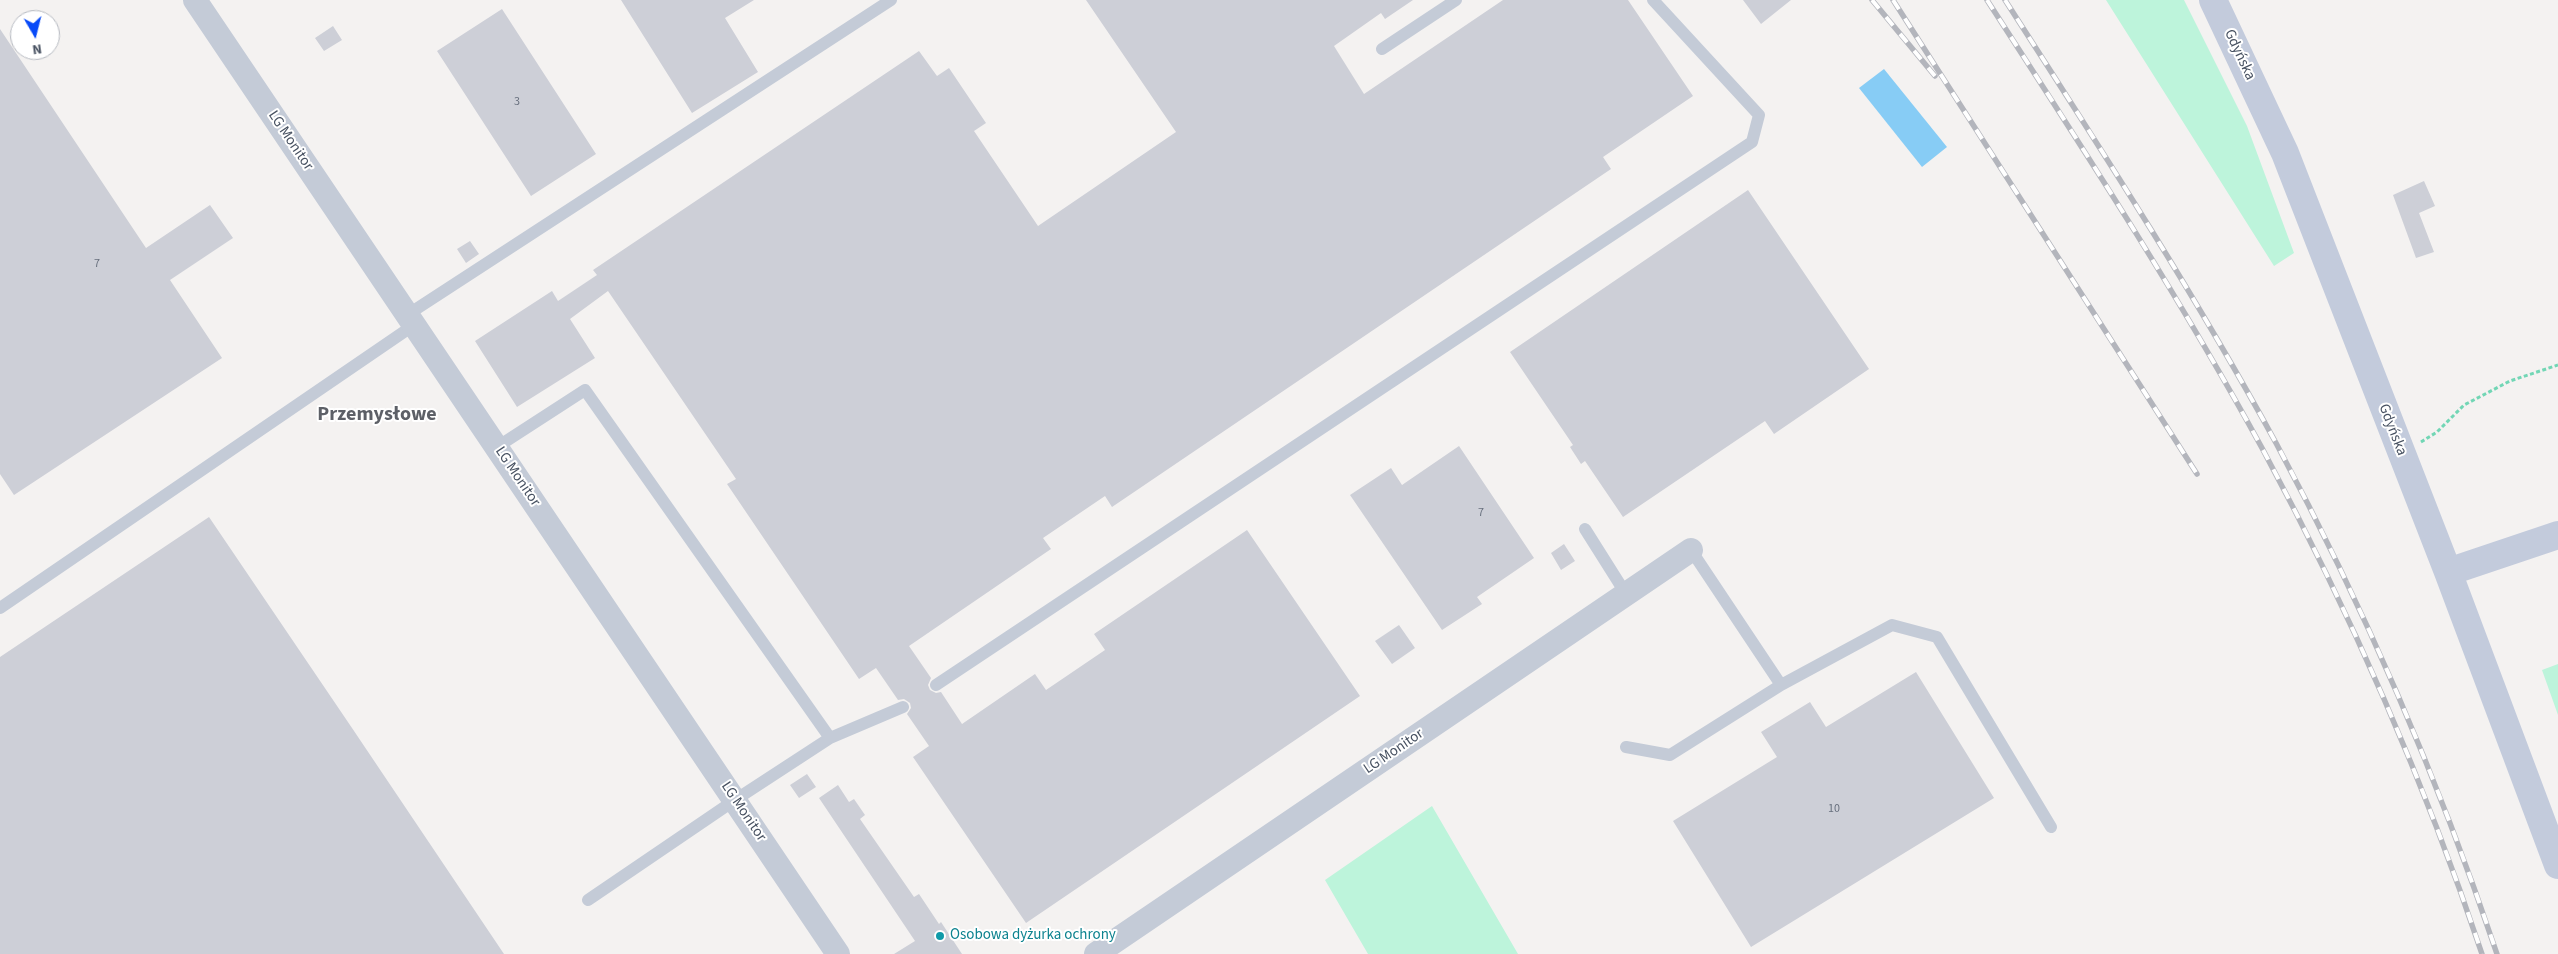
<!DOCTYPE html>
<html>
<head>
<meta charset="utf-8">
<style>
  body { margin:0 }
  #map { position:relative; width:2558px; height:954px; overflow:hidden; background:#f4f2f1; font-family:"Source Sans 3",sans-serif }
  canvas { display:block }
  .north { position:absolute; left:10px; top:10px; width:50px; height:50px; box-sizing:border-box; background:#fff; border:1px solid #b5b9c0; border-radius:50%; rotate:172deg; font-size:14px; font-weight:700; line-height:20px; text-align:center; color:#475161 }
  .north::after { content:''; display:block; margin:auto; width:18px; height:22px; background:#084af8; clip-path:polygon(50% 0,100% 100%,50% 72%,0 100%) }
</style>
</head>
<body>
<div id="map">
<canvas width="2558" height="954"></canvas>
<div class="north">N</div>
</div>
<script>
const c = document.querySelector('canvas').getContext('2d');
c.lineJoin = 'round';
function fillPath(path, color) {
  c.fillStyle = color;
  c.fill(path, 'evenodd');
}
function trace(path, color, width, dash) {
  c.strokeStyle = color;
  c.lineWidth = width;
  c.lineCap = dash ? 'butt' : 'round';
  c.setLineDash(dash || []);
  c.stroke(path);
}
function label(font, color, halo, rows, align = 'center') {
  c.font = font + ' "Source Sans 3",sans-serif';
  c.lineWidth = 4;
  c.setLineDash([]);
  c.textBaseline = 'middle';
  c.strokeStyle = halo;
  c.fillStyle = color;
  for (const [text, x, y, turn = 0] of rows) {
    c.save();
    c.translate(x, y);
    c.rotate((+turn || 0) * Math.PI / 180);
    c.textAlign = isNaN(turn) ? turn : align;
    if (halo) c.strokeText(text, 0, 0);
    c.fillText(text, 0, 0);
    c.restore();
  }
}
fillPath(new Path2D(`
  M2106,0H2184L2247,126L2294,253L2274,266Z
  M2558,664V715L2542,670Z
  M1432,806L1518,954H1368L1325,880Z`), '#bdf4db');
fillPath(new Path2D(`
  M1884,69L1947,147L1922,167L1859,88Z`), '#87ccf5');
fillPath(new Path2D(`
  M621,0H754L725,18L758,72L692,113Z
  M1086,0H1413L1385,19L1381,13L1334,46L1364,94L1503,0H1628L1693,96L1603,157L1611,169L1112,507L1105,496L1043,538L1051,549L909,646L931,678L928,685L930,690L936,693L941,692L962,724L1035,674L1046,690L1105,650L1094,634L1247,530L1360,696L1026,923L913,757L929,746L907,714L911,708L910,703L904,699L898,700L876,668L859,679L727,484L736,479L608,291L570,319L595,358L517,407L475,341L552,291L558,301L597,275L593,270L919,51L937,76L949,68L986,123L974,131L1038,226L1176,132Z
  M1743,0H1791L1761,24Z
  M502,9L596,154L531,196L437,51Z
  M333,26L342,40L324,51L315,38Z
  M0,29L146,248L210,205L233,238L170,280L222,358L14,495L0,474Z
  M2424,181L2435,206L2419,213L2434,252L2416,258L2393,195Z
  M1748,190L1869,369L1774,434L1765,421L1623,517L1585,461L1581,464L1570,447L1573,445L1510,352Z
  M470,241L479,254L466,263L457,249Z
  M1459,446L1534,558L1477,597L1482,604L1442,630L1350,495L1391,468L1402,485Z
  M209,517L352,728L504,954H0V657Z
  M1564,544L1575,561L1561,570L1551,553Z
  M1399,625L1415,648L1392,664L1375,641Z
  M1916,672L1994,798L1751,947L1673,821L1777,757L1761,732L1810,702L1826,727Z
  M807,774L816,787L799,798L790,785Z
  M838,785L849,802L854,799L865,815L860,819L914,897L919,894L939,924L941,922L962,954H894L915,941L819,798Z`), '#cdcfd7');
trace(new Path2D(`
  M2421,442L2437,432L2464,405L2510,381L2558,365`), '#72d6b5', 3, [4, 2.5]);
trace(new Path2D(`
  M1382,49L1456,0
  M407,315L891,0
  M497,447L585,390L830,738
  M1585,529L1626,594
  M1691,550L1781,685
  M0,608L414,325
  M936,685L1752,142L1759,115L1653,0
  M1626,747L1670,755L1781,685L1892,625L1937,637L2051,827
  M588,900L735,800L830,738L903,707`), '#c4cbd7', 12);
trace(new Path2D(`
  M195,0L838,954
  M1096,954L1691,550`), '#c4cbd7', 24);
trace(new Path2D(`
  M2213,0L2285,153L2448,572L2558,865
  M2448,572L2558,535`), '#c3cbdc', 28);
const rail = new Path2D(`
  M1872,0L1935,76
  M1893,0L2197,474
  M1987,0C2082,147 2178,294 2262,448C2349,610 2424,780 2482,954
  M2005,0C2099,146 2193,291 2276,443C2364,607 2438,778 2497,954`);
trace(rail, '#b3b5bc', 5.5);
trace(rail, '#fff', 4, [11]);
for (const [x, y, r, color] of [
  [940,936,5,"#0f9aa8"]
]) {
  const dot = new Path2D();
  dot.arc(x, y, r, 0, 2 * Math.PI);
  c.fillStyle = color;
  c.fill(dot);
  trace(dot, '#fff', 2);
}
label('12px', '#68707e', null, [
  ["3",517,102],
  ["7",97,264],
  ["7",1481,513],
  ["10",1834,809]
]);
label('15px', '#475161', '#fff', [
  ["Gdyńska",2239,55,65],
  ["LG Monitor",290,141,56],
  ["Gdyńska",2392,430,69],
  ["LG Monitor",517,477,56],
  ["LG Monitor",1394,752,-34],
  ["LG Monitor",743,812,56]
]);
label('15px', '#0d838f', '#fff', [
  ["Osobowa dyżurka ochrony",950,936]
], 'left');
label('bold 20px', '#5d6067', '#fff', [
  ["Przemysłowe",377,416]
]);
</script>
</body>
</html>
